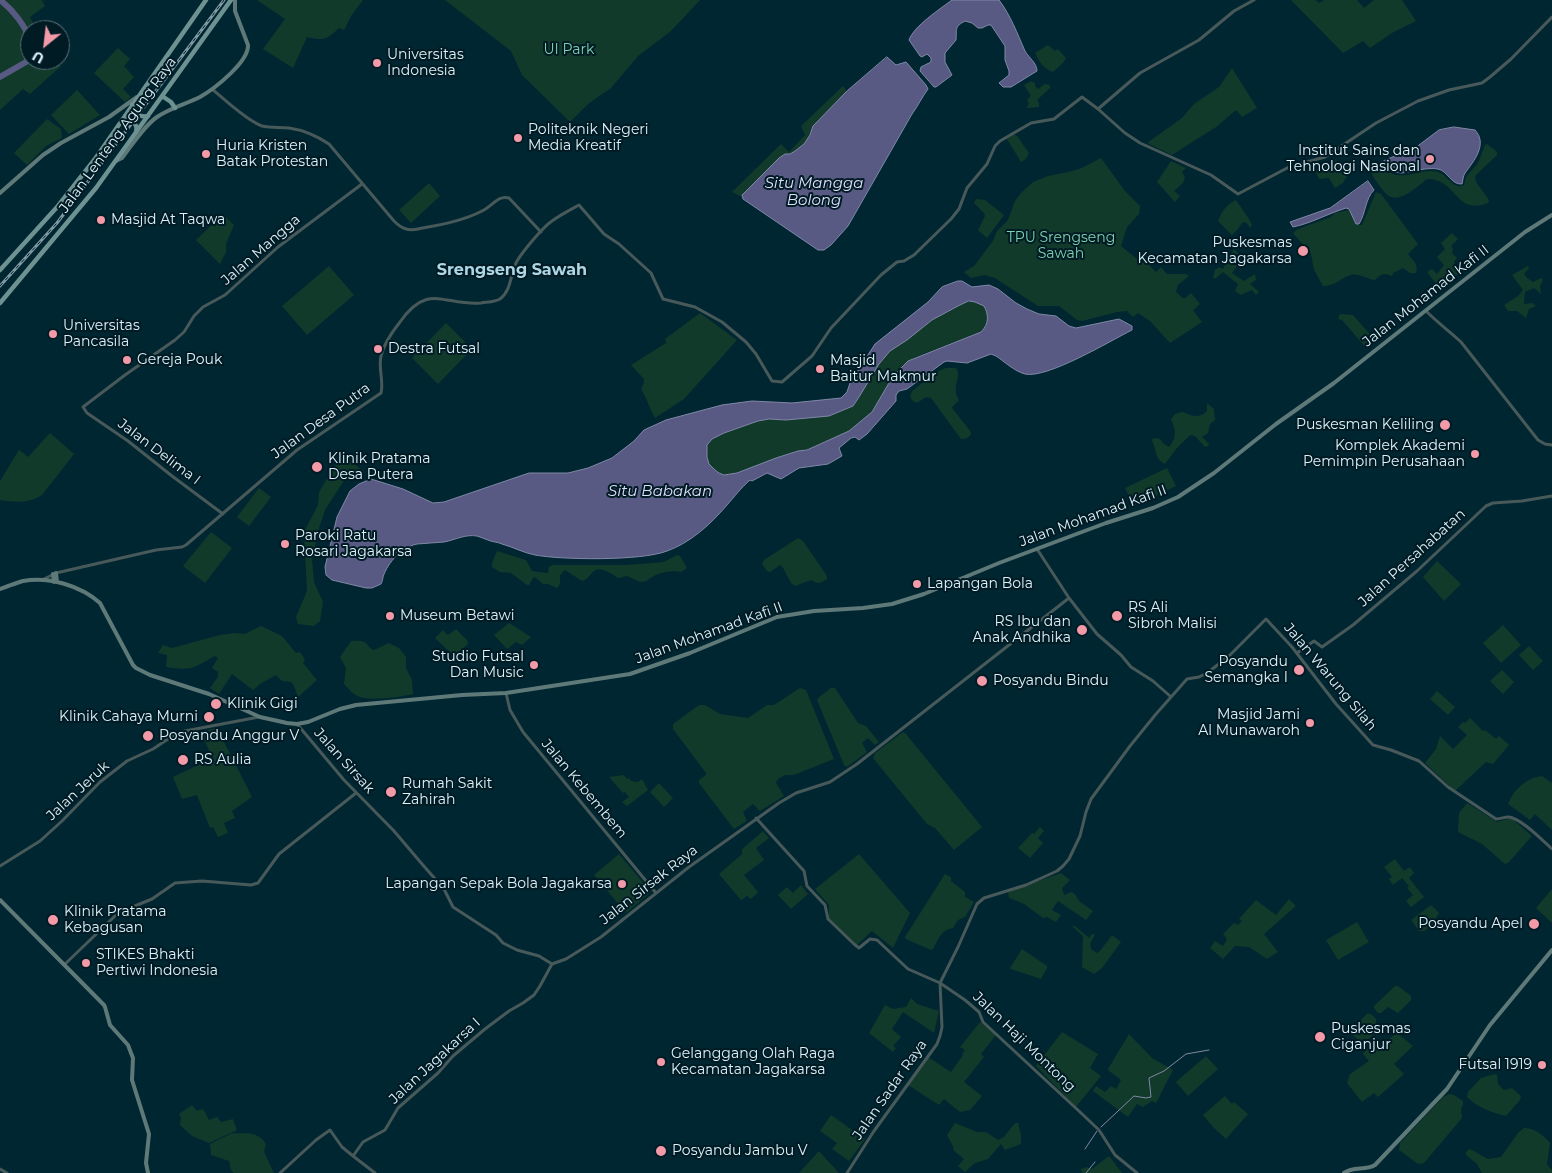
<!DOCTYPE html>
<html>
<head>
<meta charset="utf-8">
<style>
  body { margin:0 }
  #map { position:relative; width:1552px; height:1173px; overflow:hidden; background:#002631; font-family:Montserrat,sans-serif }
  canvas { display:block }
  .north { position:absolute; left:20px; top:20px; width:50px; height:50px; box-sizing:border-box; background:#011b24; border:1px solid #59717a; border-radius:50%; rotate:209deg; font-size:14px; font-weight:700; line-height:20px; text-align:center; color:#def2fa }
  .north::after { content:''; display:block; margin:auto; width:18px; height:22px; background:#f39aa9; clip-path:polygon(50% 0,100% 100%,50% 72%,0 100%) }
</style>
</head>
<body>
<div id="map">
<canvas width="1552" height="1173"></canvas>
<div class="north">U</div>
</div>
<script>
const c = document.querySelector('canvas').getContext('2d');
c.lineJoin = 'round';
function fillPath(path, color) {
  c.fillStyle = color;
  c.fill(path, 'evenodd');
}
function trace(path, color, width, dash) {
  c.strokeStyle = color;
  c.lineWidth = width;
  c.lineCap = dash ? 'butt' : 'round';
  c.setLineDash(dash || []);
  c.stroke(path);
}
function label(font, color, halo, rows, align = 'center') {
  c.font = font + ' Montserrat,sans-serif';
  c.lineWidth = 4;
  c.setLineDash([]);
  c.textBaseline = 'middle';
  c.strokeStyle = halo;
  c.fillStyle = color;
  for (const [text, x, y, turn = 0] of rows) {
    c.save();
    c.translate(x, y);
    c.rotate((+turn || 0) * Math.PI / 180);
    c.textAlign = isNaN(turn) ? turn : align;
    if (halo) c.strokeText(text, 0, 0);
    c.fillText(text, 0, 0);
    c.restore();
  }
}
fillPath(new Path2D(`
  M0,0H42L45,6L30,17L37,30H30V60H60V48H64L62,50H65L64,54L58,63L61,66L30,94L23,89L0,110Z
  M257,0H363L351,16L344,30L339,28C327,40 323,41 307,37L293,68L263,49L285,19Z
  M445,0H700L671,31L638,56L611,88L588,104L570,122L522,75L511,51Z
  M1291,0H1315L1319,3L1324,0H1357L1364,8L1374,0H1402L1416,21L1392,33L1370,48L1363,41L1343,53Z
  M1048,45L1055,51L1058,49L1066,58L1063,63L1053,72C1043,68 1040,63 1035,53Z
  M118,48L130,59L124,66L134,77L123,89L131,97L125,102L94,73Z
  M1232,68L1257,108L1242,117L1236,110L1216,127L1172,155L1147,143L1182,118L1194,104L1219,87Z
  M1031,81L1035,83V86L1038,89L1045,84L1050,85V88L1037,100L1039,103V107L1027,108L1029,103L1027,100L1031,96L1024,85Z
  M843,86L847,91L813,126L810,135L804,144L796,151L779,158L744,192L742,197L732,192L781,144L789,152L805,135L801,126Z
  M77,90L100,115L69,134L51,115Z
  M47,119L61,129L62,138L46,146L27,165L14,153Z
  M1014,134L1017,136L1029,153L1026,159L1021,162L1007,139Z
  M1487,144L1497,152V155L1475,176L1476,182L1489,200L1488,203C1458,215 1456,184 1435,180C1434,179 1428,179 1427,179C1425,180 1423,183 1421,184C1412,191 1397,204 1386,194C1381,188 1376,181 1372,175L1373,171L1379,168C1386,169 1391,175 1398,175C1411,177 1424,168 1438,172C1448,175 1454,191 1464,185L1466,177L1478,163L1485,145Z
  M1101,158L1125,191L1140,206L1139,214L1127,227L1121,246L1142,263L1145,261L1156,272L1161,267L1167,274H1186L1189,276L1178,285L1176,292L1184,299L1191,293L1200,304L1193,310L1202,322L1170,343L1150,321L1138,313L1133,317L1127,311L1117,312L1082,321L1077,320L1059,306H1038L995,278L985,275L971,278L964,272L974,266L993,241L997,231L1008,220L1015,201L1021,193L1033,182L1048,176L1068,172L1082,168Z
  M1336,160L1342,166L1347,176L1343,183L1335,188L1329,178L1319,179L1316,172Z
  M1171,161L1186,168L1182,172L1185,177L1183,183L1174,191L1180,196L1175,202L1157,182Z
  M429,183L440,196L411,223L399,210Z
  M1376,192L1381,194L1418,244L1408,254C1413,260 1419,265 1416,273H1410L1403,268L1393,273L1392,276C1384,272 1381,274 1375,280C1366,279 1359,273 1351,275C1340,278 1336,286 1323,286L1314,270L1311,254L1293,233L1298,229L1331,217L1335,213L1349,210L1358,225H1362Z
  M976,199L985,200L1004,215L987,238L978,230L985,216L984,213L974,203Z
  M1236,200L1249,219L1252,225L1250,228L1247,223L1243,222L1237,230L1232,235L1218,221C1221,212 1227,204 1236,200Z
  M223,214L234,225L226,244V252L220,264L196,240Z
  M1452,233L1458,239L1451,246L1453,249L1452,253L1457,258L1454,262L1459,273L1440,289L1427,272L1432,269L1437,274L1444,265L1437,257L1445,249L1441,243Z
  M1234,249L1238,253L1237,261L1238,265L1232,273L1244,281L1255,274L1256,280L1250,284L1259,292L1256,295L1252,290L1241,295L1235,291L1238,284L1223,272L1215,279L1213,277L1215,270L1219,267L1223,269Z
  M329,266L354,295L307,335L282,306Z
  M1528,266L1529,268L1524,274L1527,278L1533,282L1541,278L1543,280L1540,286L1541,294L1534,288L1525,292L1524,304L1532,303L1536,306L1529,309L1526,318L1517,311H1508L1504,305L1518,296L1523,290L1512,275Z
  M970,301L975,302L984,306L988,315V320L982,331L913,358L903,365L889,383L872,412L849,431L807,450L798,451L776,458L737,473L724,475L719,473L715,470L709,464L707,457V445L712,439L724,433L758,421L769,419L786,420L842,411L853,406L879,364L890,351L907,340L932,320L958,306Z
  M700,313L737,340L684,399L655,418C649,408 647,398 641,389L644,383V379L631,365L666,343L665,339Z
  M1340,314L1353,315L1376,341L1367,349L1342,320L1338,319Z
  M446,323L472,349L438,384L412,358Z
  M946,368H956C963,377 950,386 959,400L953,406L952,408L971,432C972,436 965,440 961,439L931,398L926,397L917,403L913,401L910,397L912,391L938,371Z
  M1207,403L1214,409L1215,420L1210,424L1208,433L1202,437L1209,444L1208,446L1205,447L1195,436L1190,435L1177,448L1165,464C1154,459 1157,450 1152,441L1153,438L1160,439L1164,444L1169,447C1177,438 1176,430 1171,419L1175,414L1182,412C1192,415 1197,420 1207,411Z
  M50,433L74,454L42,495C28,504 15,502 0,500V481L19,450L28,457Z
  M346,458L352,461L360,469L356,474L348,477L343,482L325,510L319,528L312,560L314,582L323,602L320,621L314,626L298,624L296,617L307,591L304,532L318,505L319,492L337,462Z
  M1167,468L1176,486L1134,506L1125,488Z
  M259,488L271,497L249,526L237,517Z
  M211,532L232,548L205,583L183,566Z
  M798,538L803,541L827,576V579C819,584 818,584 811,580L795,586L791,583L782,566L780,565L770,572L767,571L762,564L764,560Z
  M497,551L526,560L532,571L546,573H548L549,567L552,565H626L664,562L677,555L680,556L687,568L681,572C675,570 660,572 654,576C648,579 647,582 640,582L627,576L618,578C611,574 599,564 592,573C588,577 588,579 582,581L565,570L560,575V584L557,588L548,584H543L535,577L533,578L529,585H527L511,573L500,572L492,567V563Z
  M1437,561L1461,584L1444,601L1423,577Z
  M509,623L531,637L522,645L516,642L507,649L494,635Z
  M1503,625L1521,645L1501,663L1483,643Z
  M261,626L282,636L296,653L300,652L305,659L303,663L317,680L298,697L294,686L291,682L282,681L276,675L260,684L253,690L232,674L219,694L210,688L218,677V672L212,668L218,658L215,656C193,668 193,671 166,667L167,655L158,653L163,645L172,648L220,635L234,633L245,634Z
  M456,629L467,640L468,644L454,656L435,638L443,630L448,635Z
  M351,641C355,641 362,640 366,643C369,646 369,648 374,650L389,643L399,648L406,657V668L412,680L413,694C401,697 371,701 360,697C353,695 349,689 344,684L346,668L340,657Z
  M1529,646L1543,661L1533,670L1519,655Z
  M1502,670L1514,682L1503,694L1490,681Z
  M800,688L806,690L834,759L794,775H785L778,779L776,783L784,796L760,811L753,804L743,812L747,821L734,829L699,783V780L706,775V773L673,729V724L699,705H705L720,714L748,718L767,705H774Z
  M831,688H835L858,723L866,726L879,742L875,745L868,738L862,743L867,752L847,767L844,765L817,700L818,698Z
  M1437,691L1455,707L1448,715L1430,699Z
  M1470,718L1483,731L1485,730L1496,739L1499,736L1509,745L1493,764L1486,762L1455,791L1425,763L1436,749L1440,736L1453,749L1467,735L1458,727L1463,722L1465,723Z
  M217,728L252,797L232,811L235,818L224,823L228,833L218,837L213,827L210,828L197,795L182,799L173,777L198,765L209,763L214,760L200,732Z
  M903,732L906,734L982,827L954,850L935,828L927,824L873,758L875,753Z
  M624,775L627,779L629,778L631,781L638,782L642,779L648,790L627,806L622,802L629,797L625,792L623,793L609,777Z
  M1542,776L1552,783V830L1535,814L1530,820L1508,804C1514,789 1526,778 1542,776Z
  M659,783L673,798L664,807L650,792Z
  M1467,803L1497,822L1511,818L1532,836L1509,862L1505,864L1482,844L1458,832L1459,813Z
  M1040,827L1044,831L1038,838L1043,843L1030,858L1018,848L1032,833L1034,834Z
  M763,831L769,838L756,848L764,860L744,875L758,892L751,899L747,896L741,900L719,874L742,854V849Z
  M619,854L651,892L626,913L594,875Z
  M859,854L910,913L893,948L872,931L857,945L829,919V905L815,889Z
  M1395,859L1404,871L1410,867L1414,873L1409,878L1424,897L1411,907L1406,901L1413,895L1407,888L1409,886L1402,878L1393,885L1389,879L1392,877L1384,867Z
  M1061,873L1070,880L1062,888L1064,895L1071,892L1075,894L1079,901L1093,911L1086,920L1058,901L1052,910L1061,915L1056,922L1047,917L1043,918L1024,904L1009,898L1008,892Z
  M945,874L951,877V881L965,892V897L974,902L965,917L958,920L953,928C942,929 938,939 933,949L931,950L906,939L905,937Z
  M801,885L808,894L791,909L778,895L787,887L793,893Z
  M1552,889V923L1536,908Z
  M1289,899L1296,906L1264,934L1278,952L1267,959L1249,947L1235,946L1223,959L1210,948L1215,941L1223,946L1227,939L1223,934L1234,923L1238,925L1242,921L1239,919L1256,900L1276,915Z
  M1431,905L1439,913L1432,924L1425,931H1419L1411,920Z
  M1357,922L1369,942L1338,960L1326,940Z
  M1072,926H1075L1089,938L1092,934H1095L1090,944L1091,949L1097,953L1100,951L1112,935L1121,942L1102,968L1094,974L1082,967L1083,936Z
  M1022,949L1047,966V968L1041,979L1011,969L1010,968Z
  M1395,986H1398L1411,996V1000L1398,1013L1388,1007L1381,1013H1378L1374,1008V1006Z
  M911,998L917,1004L939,1011L934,1033L903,1012L892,1029L901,1037L893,1046L896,1048L893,1052L869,1033L885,1005L893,1009L906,1007Z
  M1368,1013L1372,1015L1376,1019V1031L1374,1034L1363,1044L1351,1033V1029Z
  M980,1022L996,1035L981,1054L984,1057L964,1082L982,1096L970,1110L960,1112L944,1099L939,1105L908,1085L928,1057L951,1072L963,1055L962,1054L965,1050L960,1047Z
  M1062,1032L1098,1054L1090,1068L1101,1076L1076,1107L1036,1066Z
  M1397,1033L1413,1046L1394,1064L1404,1074L1378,1097L1374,1093L1362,1102L1347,1083L1350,1074L1369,1061L1363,1054L1367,1048L1374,1050Z
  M1129,1034L1152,1058L1173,1070L1156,1103L1152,1101L1143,1107L1137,1104L1128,1117L1093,1091L1096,1086L1105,1092L1111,1086L1116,1089L1121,1080L1109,1071L1108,1069Z
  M1206,1056L1218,1069L1188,1096L1176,1082Z
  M1495,1074L1497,1075L1498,1084L1504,1090L1512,1088L1521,1096L1520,1100L1506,1116C1493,1113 1476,1107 1467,1097L1468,1092L1481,1078Z
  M1449,1094L1454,1095L1463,1101V1104L1461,1109L1462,1118L1424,1163L1418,1164L1399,1150L1400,1143L1443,1097Z
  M1225,1096L1232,1104L1234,1102L1248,1114L1226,1139L1213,1127L1203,1115Z
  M192,1105L197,1111L202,1109L204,1110L209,1120L217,1117L221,1122L233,1119L237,1130L209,1143L192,1136L180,1125L181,1118L179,1114Z
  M831,1115L865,1139L849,1161L832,1149L837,1143L820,1131Z
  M955,1123L977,1132H986L998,1140L1004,1137L1015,1123H1018L1021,1135V1144L1005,1150L1001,1144L988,1159L975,1163L965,1172L958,1166L964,1159L954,1151L953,1146L947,1135Z
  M1524,1128C1533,1127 1545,1136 1550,1143L1547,1164L1552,1170V1173H1482L1477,1164L1466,1155V1152L1470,1149L1488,1159L1501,1157L1518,1133Z
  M232,1133C245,1134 258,1130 266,1144L264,1152L274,1173H234L231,1170L229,1161L211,1155L210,1144Z
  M819,1151L839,1173H799Z
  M1109,1156L1122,1173H1082L1081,1169L1087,1167L1092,1169Z`), '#113a2b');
const water = new Path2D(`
  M952,0H999C1011,16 1017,33 1025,51C1029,58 1037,63 1037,71L1011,87H1003L999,83L1009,75V71L1005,60V46L991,25H988L982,28H978L972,23L965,21C954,27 957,29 956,40L945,53V62L952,75L936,87H934L920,71L921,67L931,62V58L927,54L922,57L920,56L909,40C914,26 940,9 952,0Z
  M887,57L896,65L906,62L926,85L928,89C922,97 918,106 912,114L848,226L831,245L824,250H818L743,199L742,195L779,158L785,154H790L795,151L804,144L810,135L813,126L847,91Z
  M1454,127L1475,130C1488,144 1474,161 1465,173C1463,176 1463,180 1462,184C1451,185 1448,171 1438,169C1426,167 1413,172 1401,173L1396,172L1381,166V163L1385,160L1415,148L1439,130Z
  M1368,181L1374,190C1365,199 1366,213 1359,224H1356L1349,209L1346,208C1327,214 1312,223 1293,227L1290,222L1330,208Z
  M958,281H962L972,287L989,285L998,289L1016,303L1027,309L1039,314L1056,316L1069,326L1076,328L1119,319L1132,326V330C1110,341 1047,379 1025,374C1014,371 1005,362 996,356L991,354L967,363L947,361L944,362L907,389L899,391L896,395V401L867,434L859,440L855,437L851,438L839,448L842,456L828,464L799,468L781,479L767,473L752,481L750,480C740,489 735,496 727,505C711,524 690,543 667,551C642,561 562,560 535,555C524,553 513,547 502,544C498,542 492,542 488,540C484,539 481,537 477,536C465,534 455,540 444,542C435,543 426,543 417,544C402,547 388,562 383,577C383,579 382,582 381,584L372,588H366L332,580L326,575L325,567L337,517L350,491L359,484L371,479L403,489L433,503L444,502L529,473H568L588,468L612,458L634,441L644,430L666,420L722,405L752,401L792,403L841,398L847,392L850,383L875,344L928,302L942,287ZM969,301L975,302L984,306C989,315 989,324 981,332L908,361L899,370L889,383L872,412L849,431L807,450L798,451L776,458L737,473L724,475L719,473L715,470L709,464L707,457V445L712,439L724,433L758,421L769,419L786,420L829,416L853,406L859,397L879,364L890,351L907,340L932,320L958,306Z`);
fillPath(water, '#585a84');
trace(water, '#8088a7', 1);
trace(new Path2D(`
  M1101,1127L1134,1096L1146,1098L1151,1097L1149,1078L1164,1071L1186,1054L1209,1050
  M1085,1149L1097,1131
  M1086,1173L1095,1162`), '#8088a7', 1);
trace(new Path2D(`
  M0,0C12,9 26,26 30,41
  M0,77L26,62L30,56`), '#585a84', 6);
trace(new Path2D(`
  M212,89C224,99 247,121 262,126C271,128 280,127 289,128C303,130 317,136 329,144L394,221C402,229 408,231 418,229C439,225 463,221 482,211C492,207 497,195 509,198L541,232
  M1098,109L1140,73L1199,40L1234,11L1254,0
  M1426,311C1437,322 1449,331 1461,342L1538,440L1545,444L1552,445
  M223,514L172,476L128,441L87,413L83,407L125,375L175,340L184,332L194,316L203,307L225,295L278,247L362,184
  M1037,549L1069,598L1097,634L1121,655L1131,667L1153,681L1170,696
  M42,580L56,573L156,550L182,547L186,545L297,450L381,393C384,381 378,368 381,356C384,343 392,332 400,322C428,282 444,306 481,303C487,302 495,302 500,299C512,290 510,273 517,261C523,251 543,227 552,221C560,215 570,210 579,205L604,234L619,244L651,273L663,299L695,307L722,322L746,342L756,354L772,381L782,382L812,356L831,328L881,275L897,262L904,261L914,255L951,219L959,209L967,188L987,164L995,146L1000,141L1031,123L1054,119L1082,97L1098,109L1125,133L1140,143L1211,175L1238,194L1289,167L1325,157L1376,123L1418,101L1449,90L1482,83L1490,77L1511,59L1552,17
  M1297,653L1314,641L1322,647L1353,625L1417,571L1486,506L1493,503L1522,501L1552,496
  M506,693L510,710L523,732L656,893
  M297,724L344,780L394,831L422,864L444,889L453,907L496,935L503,943L517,950L539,956L552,964
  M756,818L804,871L807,886L825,905L828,919L854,944L859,948L870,939L877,940L908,969L940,983L965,1000L979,1012L983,1022L1080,1112L1099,1130L1115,1155L1137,1173
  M0,866L40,841L62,821L100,782L127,761L153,749L174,735L185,731L259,717
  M552,964L566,959L601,937L689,867L779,803L796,793L830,782L857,764L1069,598
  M64,965L115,916L130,908L152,899L175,883L202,881L251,885L258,883L279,854L356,793
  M0,1169L7,1173
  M280,1173L316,1140L330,1130L342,1147L353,1156
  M375,1173L353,1156L363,1142L385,1130L398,1108L438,1073L453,1056L485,1029L509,1011L523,1003L534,995L540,986L552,964
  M847,1173L874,1131L937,1044L940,1036L942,1027L940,983L958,947L977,904L984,898L1026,885L1057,871L1063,866L1069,859L1080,836L1086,812L1091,799L1130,746L1156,714L1187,679L1199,677L1207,673L1228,657L1266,619L1292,647L1336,704L1373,745L1391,750L1419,761L1448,787L1496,819C1501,819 1504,817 1508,817C1520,817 1543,841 1552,849`), '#485959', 3);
trace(new Path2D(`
  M116,161L122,158C133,144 143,127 157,117C170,108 186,104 200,97C214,89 249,62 248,45L235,11V0
  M0,193L43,155L61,143L109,117L137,97
  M56,573L57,582
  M53,574L54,582
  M0,589C7,587 15,583 23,581C49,576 81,586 100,603L133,665L136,668L150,675L209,694L260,717L287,723L297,724L308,722L340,709L356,705L462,695L506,693L630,674L690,653L777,617L814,611L863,608L892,604L924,594L999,563L1106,523L1153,508L1178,497L1214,473L1276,424L1334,383L1525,232L1552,215
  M0,900L104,1005L105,1007L110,1025L128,1045L131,1053L133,1058L132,1080L149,1134L146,1163L148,1173
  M1344,1173C1354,1166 1365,1171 1375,1165L1447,1089L1490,1025L1552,950`), '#5e7978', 4);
trace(new Path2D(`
  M162,96L171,102L175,108
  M132,105C133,113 140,118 148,116
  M122,120L128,119C134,122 138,125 136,132
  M0,270L58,206L95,159L206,0
  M0,303L96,188L231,0`), '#6e9291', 4.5);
const rail = new Path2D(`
  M0,286L57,223L224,0`);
trace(rail, '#7f9aa4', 3);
trace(rail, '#011b24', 1, [4]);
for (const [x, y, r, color] of [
  [377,63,5,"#f39aa9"],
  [518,138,5,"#f39aa9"],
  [206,154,5,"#f39aa9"],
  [1430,159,5,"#f39aa9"],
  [101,220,5,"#f39aa9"],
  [1303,251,6,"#f39aa9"],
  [53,334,5,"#f39aa9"],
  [378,349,5,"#f39aa9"],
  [127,360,5,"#f39aa9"],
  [820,369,5,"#f39aa9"],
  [1445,425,6,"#f39aa9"],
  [1475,454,5,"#f39aa9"],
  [317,467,6,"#f39aa9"],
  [285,544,5,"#f39aa9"],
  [917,584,5,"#f39aa9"],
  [390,616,5,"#f39aa9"],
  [1117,616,6,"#f39aa9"],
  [1082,630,6,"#f39aa9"],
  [534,665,5,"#f39aa9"],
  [1299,670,6,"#f39aa9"],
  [982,681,6,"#f39aa9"],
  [216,704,6,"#f39aa9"],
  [209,717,6,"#f39aa9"],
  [1310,723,5,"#f39aa9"],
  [148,736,6,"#f39aa9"],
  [183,760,6,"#f39aa9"],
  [391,792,6,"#f39aa9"],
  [622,884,5,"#f39aa9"],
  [53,920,6,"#f39aa9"],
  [1534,924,6,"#f39aa9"],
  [86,963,5,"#f39aa9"],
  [1320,1037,6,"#f39aa9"],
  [661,1062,5,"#f39aa9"],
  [1542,1065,5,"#f39aa9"],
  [661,1151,6,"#f39aa9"]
]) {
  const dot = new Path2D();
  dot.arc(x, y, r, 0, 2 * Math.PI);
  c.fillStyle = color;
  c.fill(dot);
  trace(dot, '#011b24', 2);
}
label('14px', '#7ed3af', '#011b24', [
  ["UI Park",569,50],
  ["TPU Srengseng",1061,238],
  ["Sawah",1061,254]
]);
label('14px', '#def2fa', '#011b24', [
  ["Universitas",387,55],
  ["Indonesia",387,71],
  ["Politeknik Negeri",528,130],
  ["Media Kreatif",528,146],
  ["Huria Kristen",216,146],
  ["Batak Protestan",216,162],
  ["Institut Sains dan",1420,151,"right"],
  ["Tehnologi Nasional",1420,167,"right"],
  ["Masjid At Taqwa",111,220],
  ["Puskesmas",1292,243,"right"],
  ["Kecamatan Jagakarsa",1292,259,"right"],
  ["Universitas",63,326],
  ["Pancasila",63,342],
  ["Destra Futsal",388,349],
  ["Gereja Pouk",137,360],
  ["Masjid",830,361],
  ["Baitur Makmur",830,377],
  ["Puskesman Keliling",1434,425,"right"],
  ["Komplek Akademi",1465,446,"right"],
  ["Pemimpin Perusahaan",1465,462,"right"],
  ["Klinik Pratama",328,459],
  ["Desa Putera",328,475],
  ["Paroki Ratu",295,536],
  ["Rosari Jagakarsa",295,552],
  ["Lapangan Bola",927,584],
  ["RS Ali",1128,608],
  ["Sibroh Malisi",1128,624],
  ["Museum Betawi",400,616],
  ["RS Ibu dan",1071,622,"right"],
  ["Anak Andhika",1071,638,"right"],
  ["Studio Futsal",524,657,"right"],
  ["Dan Music",524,673,"right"],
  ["Posyandu",1288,662,"right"],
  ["Semangka I",1288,678,"right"],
  ["Posyandu Bindu",993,681],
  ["Klinik Gigi",227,704],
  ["Masjid Jami",1300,715,"right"],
  ["Al Munawaroh",1300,731,"right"],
  ["Klinik Cahaya Murni",198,717,"right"],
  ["Posyandu Anggur V",159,736],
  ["RS Aulia",194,760],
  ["Rumah Sakit",402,784],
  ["Zahirah",402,800],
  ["Lapangan Sepak Bola Jagakarsa",612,884,"right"],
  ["Klinik Pratama",64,912],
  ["Kebagusan",64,928],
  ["Posyandu Apel",1523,924,"right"],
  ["STIKES Bhakti",96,955],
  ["Pertiwi Indonesia",96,971],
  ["Puskesmas",1331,1029],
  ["Ciganjur",1331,1045],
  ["Gelanggang Olah Raga",671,1054],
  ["Kecamatan Jagakarsa",671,1070],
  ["Futsal 1919",1532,1065,"right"],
  ["Posyandu Jambu V",672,1151]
], 'left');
label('14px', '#def2fa', '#011b24', [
  ["Jalan Lenteng Agung Raya",118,135,-54],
  ["Jalan Mangga",261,250,-41],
  ["Jalan Mohamad Kafi II",1426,296,-38],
  ["Jalan Desa Putra",321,421,-36],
  ["Jalan Delima I",159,452,37],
  ["Jalan Mohamad Kafi II",1093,516,-20],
  ["Jalan Persahabatan",1412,558,-42],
  ["Jalan Mohamad Kafi II",709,633,-20],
  ["Jalan Warung Silah",1330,677,50],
  ["Jalan Sirsak",344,761,48],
  ["Jalan Kebembem",584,789,50],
  ["Jalan Jeruk",78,791,-43],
  ["Jalan Sirsak Raya",649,885,-38],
  ["Jalan Haji Montong",1024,1042,44],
  ["Jalan Jagakarsa I",435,1061,-43],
  ["Jalan Sadar Raya",890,1090,-55]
]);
label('italic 15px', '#dee0fd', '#011b24', [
  ["Situ Mangga",814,184],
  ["Bolong",814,201],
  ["Situ Babakan",660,492]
]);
label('bold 16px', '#aed6e5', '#011b24', [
  ["Srengseng Sawah",512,270]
]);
</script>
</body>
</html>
